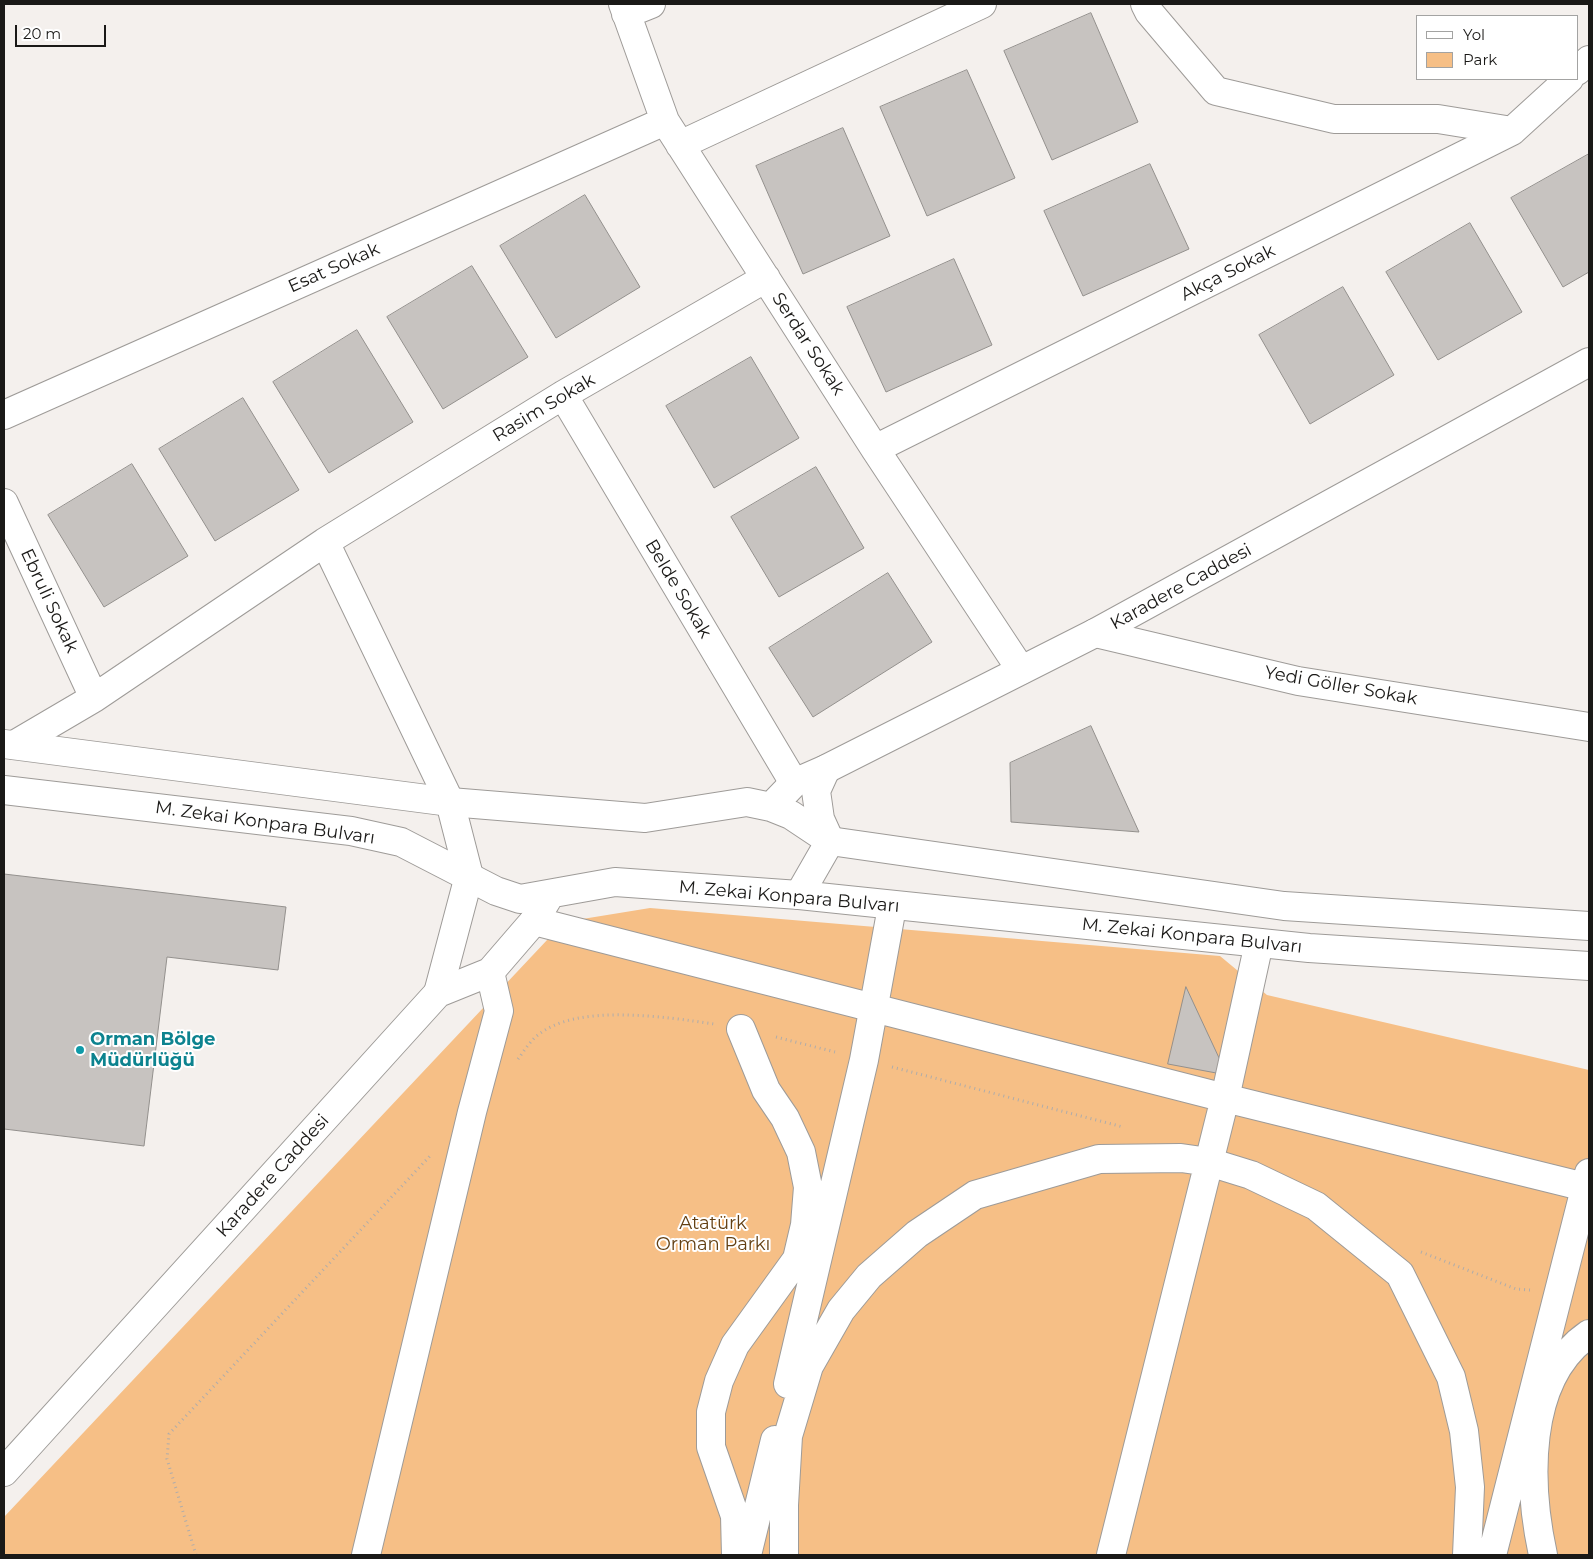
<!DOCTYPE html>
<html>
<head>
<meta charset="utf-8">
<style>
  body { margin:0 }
  #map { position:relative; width:1593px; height:1559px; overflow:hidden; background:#f4f0ed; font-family:Montserrat,sans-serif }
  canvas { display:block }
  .frame { position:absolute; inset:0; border:5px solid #1a1917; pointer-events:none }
  .legend { position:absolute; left:1416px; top:15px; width:162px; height:65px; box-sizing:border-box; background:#fff; border:1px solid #a3a3a2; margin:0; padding:6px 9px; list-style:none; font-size:15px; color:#1a1917 }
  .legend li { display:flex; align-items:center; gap:10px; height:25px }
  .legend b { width:25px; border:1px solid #a3a3a2 }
  .scale { position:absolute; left:15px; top:25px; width:91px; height:22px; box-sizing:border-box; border:2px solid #1a1917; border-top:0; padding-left:6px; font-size:15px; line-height:18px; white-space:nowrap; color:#1a1917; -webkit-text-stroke:4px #fff; paint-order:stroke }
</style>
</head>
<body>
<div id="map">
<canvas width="1593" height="1559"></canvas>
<div class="frame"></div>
<ul class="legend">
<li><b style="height:6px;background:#fff"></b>Yol</li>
<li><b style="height:14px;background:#f6bf86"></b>Park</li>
</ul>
<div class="scale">20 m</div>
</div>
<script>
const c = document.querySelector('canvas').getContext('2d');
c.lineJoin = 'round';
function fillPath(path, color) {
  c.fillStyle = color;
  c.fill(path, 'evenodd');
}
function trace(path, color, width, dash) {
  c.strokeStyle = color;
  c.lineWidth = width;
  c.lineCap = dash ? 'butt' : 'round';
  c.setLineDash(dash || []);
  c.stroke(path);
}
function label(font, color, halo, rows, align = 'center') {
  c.font = font + ' Montserrat,sans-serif';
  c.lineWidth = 4;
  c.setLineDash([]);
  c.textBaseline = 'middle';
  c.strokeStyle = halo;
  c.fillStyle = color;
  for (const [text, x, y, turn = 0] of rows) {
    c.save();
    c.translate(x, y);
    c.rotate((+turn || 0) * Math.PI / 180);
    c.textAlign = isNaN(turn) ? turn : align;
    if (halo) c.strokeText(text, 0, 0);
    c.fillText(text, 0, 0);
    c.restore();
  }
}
fillPath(new Path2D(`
  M650,908L1220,956L1267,995L1589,1070V1555H4V1517L564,922Z`), '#f6bf86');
const building = new Path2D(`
  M1091,13L1138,122L1052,160L1004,51Z
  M967,70L1015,178L927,216L880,107Z
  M843,128L890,236L803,274L756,166Z
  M1589,154V272L1563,287L1511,198Z
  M1150,164L1189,249L1083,296L1044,211Z
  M585,195L640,287L556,338L500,246Z
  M1470,223L1522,312L1438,360L1386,272Z
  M954,259L992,345L886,392L847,307Z
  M472,266L528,357L443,409L387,317Z
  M1343,287L1394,375L1310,424L1259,335Z
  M357,330L413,422L329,473L273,382Z
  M751,357L799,438L714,488L666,406Z
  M243,398L299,490L215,541L159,449Z
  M132,464L188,556L104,607L48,515Z
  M816,467L864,548L779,597L731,517Z
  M888,573L932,642L813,717L769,648Z
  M1091,726L1139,832L1011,822L1010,763Z
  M4,874L286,907L278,970L167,957L144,1146L4,1129Z
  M1186,987L1227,1075L1168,1064Z`);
fillPath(building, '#c7c3c0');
trace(building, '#93908d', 1);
const minor = new Path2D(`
  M623,4L665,121L875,449L1021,670
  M1145,4L1149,12L1216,91L1334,119H1438L1512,131
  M626,14L651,4
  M1577,71L1589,60
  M680,145L982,4
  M563,395L794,783
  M4,415L665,121
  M875,449L1512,131L1569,79
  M4,503L94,698
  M325,542L563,395L766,278
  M1095,633L1298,681L1589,727
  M14,745L94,698L325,542L450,802L469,876L438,993
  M799,895L830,841L820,819L816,791L826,769
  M534,921L1225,1098L1589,1188
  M788,1384L864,1060L892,907
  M366,1555L472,1112L499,1011L490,972
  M736,1555L735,1516L711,1447V1412L719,1381L735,1345L797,1259L805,1225L808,1187L801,1152L785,1118L766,1090L741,1029
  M747,1555L775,1440
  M784,1555V1505L788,1436L809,1366L841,1310L869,1276L917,1234L975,1195L1099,1159L1181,1158L1209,1162L1251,1175L1316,1206L1400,1274L1451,1377L1464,1431L1470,1487L1467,1555
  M1111,1555L1225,1098L1259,943
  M1492,1555L1589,1173
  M1543,1555C1528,1486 1523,1379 1589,1334`);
const major = new Path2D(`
  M4,744L450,802L645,818L747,802L771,807L791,815L830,841L1284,906L1589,926
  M4,790L351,831L401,842L496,891L520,899L615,882L799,895L1309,948L1589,966
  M771,807L794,783L826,769L1095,633L1589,362
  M4,1472L438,993L490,972L534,921L550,895`);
trace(minor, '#9e9b98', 30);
trace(major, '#9e9b98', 30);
trace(new Path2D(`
  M776,1037L835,1052
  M518,1059C524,1051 530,1041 538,1035C577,1003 666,1017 714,1024
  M892,1067L1123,1127
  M1421,1252L1516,1289L1530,1290
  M196,1555L167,1459L169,1434L430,1156`), '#afacaa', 3, [1, 4]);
trace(minor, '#fff', 28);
trace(major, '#fff', 28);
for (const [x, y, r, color] of [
  [80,1050,5,"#0f9aa8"]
]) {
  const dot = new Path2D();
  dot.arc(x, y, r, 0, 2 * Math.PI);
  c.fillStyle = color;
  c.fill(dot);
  trace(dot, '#fff', 2);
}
label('18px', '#1a1917', '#fff', [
  ["Esat Sokak",334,268,-24],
  ["Akça Sokak",1228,273,-27],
  ["Serdar Sokak",808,344,57],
  ["Rasim Sokak",544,408,-31],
  ["Karadere Caddesi",1181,587,-29],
  ["Belde Sokak",678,589,59],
  ["Ebruli Sokak",49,601,65],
  ["Yedi Göller Sokak",1341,686,10],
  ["M. Zekai Konpara Bulvarı",265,823,8],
  ["M. Zekai Konpara Bulvarı",789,897,5],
  ["M. Zekai Konpara Bulvarı",1192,936,6],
  ["Karadere Caddesi",273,1176,-48]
]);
label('bold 18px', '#0d838f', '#fff', [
  ["Orman Bölge",90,1040],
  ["Müdürlüğü",90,1061]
], 'left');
label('18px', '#633f12', '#fff', [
  ["Atatürk",713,1224],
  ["Orman Parkı",713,1245]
]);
</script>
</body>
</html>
